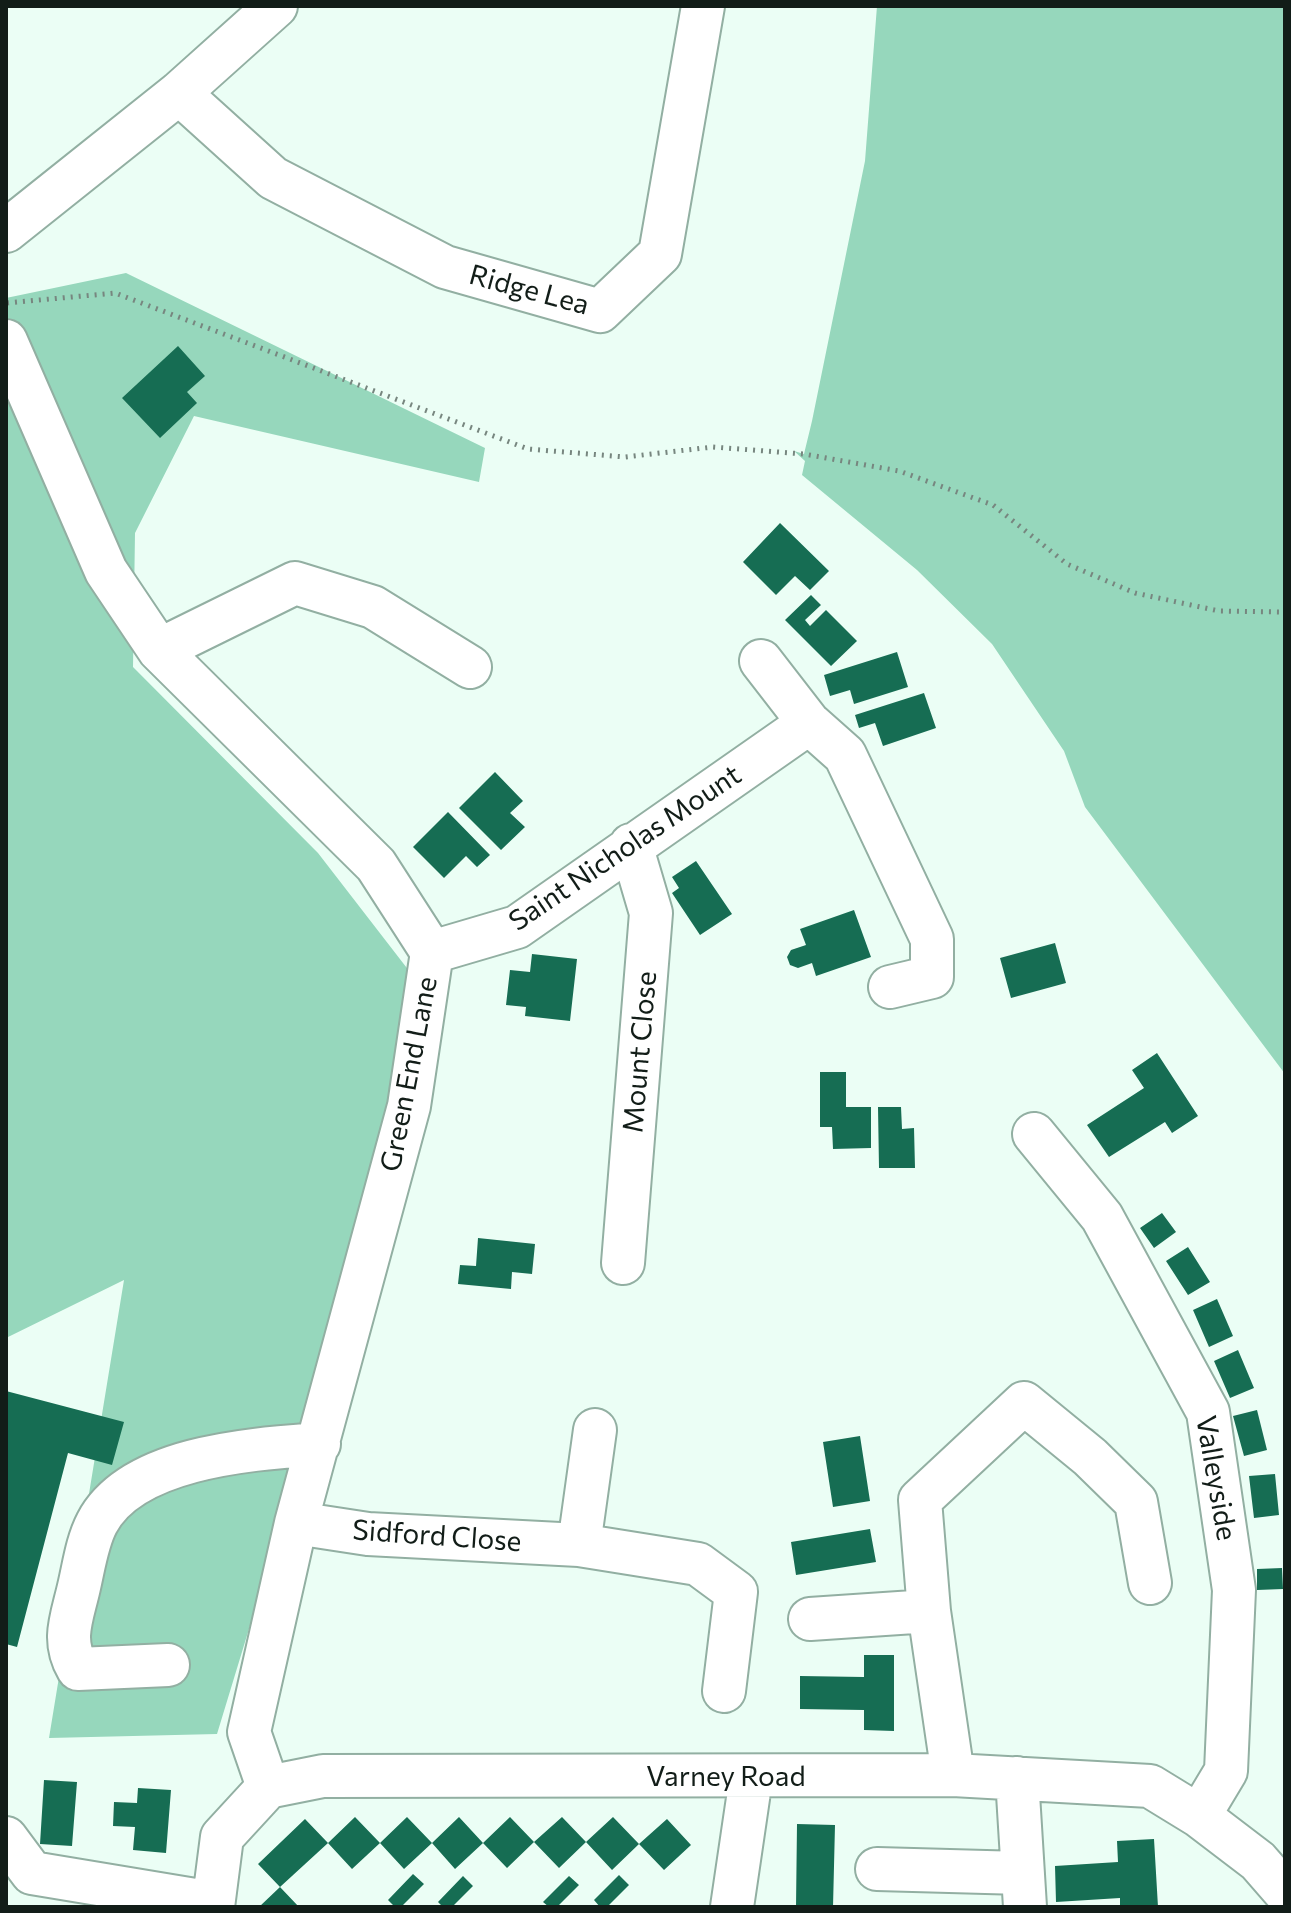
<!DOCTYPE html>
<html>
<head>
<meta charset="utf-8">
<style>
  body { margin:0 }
  #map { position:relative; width:1291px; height:1913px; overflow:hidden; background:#ebfef5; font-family:Commissioner,sans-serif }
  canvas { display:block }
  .frame { position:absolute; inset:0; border:8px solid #121d18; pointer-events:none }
</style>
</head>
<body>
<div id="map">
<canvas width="1291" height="1913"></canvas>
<div class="frame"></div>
</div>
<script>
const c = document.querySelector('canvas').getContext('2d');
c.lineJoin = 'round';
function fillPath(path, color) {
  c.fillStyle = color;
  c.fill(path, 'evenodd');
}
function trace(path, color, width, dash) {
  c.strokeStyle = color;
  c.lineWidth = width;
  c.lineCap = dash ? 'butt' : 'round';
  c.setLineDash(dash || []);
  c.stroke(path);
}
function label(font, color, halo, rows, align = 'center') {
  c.font = font + ' Commissioner,sans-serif';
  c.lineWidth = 8;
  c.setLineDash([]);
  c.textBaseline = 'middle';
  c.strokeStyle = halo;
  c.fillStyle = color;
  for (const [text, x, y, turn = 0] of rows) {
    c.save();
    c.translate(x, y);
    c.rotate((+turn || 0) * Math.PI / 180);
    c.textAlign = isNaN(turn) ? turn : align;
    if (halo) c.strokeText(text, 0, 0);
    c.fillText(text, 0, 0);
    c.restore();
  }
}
fillPath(new Path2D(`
  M877,6H1285V1074L1085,807L1064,751L992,644L917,570L802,475L805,461L794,451L804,454L812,421L865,161Z
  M126,273L485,448L479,482L194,416L135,533L133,667L318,853L420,985L381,1195L217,1734L49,1738L124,1280L6,1338V298Z`), '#96d7bc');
fillPath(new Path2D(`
  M178,346L205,376L187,392L197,403L160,438L122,398Z
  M780,523L829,571L810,590L795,576L776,595L743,562Z
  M811,595L821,605L805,620L810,626L826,610L857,641L831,666L785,620Z
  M897,652L908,687L854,704L850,690L830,696L824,675Z
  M924,693L936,728L883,746L875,723L859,728L855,715Z
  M495,772L523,801L510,813L525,827L501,850L459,808Z
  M448,812L490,855L477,867L466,856L444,878L413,847Z
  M696,861L732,914L700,935L672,893L679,888L672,877Z
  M854,910L871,957L816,976L812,963L798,968L790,965L787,957L791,950L806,945L800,929Z
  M1055,943L1066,983L1011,998L1000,958Z
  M532,954L577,959L570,1021L525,1016L526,1007L506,1005L510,970L530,972Z
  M1157,1053L1198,1116L1172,1133L1165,1122L1109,1157L1087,1125L1144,1088L1132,1070Z
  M820,1072H846V1107H871V1148L833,1149L832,1127H820Z
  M878,1107H901L902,1129L914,1128L915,1168H879Z
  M1162,1213L1176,1232L1154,1248L1140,1228Z
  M478,1238L535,1244L532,1274L512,1272L511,1289L458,1284L460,1265L476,1266Z
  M1188,1247L1210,1282L1188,1295L1166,1261Z
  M1217,1299L1233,1336L1209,1347L1193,1310Z
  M1238,1350L1254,1388L1230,1398L1214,1361Z
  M6,1391L124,1422L112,1465L68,1453L17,1647L6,1644Z
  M1257,1410L1267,1450L1244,1456L1233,1416Z
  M860,1436L870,1501L833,1507L823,1442Z
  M1275,1474L1279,1515L1254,1518L1249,1476Z
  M870,1529L876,1562L796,1575L791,1542Z
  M1282,1568L1283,1589L1257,1590V1569Z
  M864,1655H894V1731L864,1730V1710L800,1709V1676L864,1677Z
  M44,1780L77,1782L72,1846L40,1844Z
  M138,1788L171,1790L166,1853L133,1850L135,1827L113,1826L114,1802L137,1803Z
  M355,1817L380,1843L407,1817L432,1843L404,1869L380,1843L352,1869L328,1843Z
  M459,1817L483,1843L510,1817L534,1842L507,1868L483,1843L455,1869L432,1843Z
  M562,1817L586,1842L559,1868L534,1842Z
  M613,1817L639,1844L612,1870L586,1842Z
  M305,1819L328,1843L280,1887L258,1864Z
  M667,1819L691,1845L664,1870L639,1844Z
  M797,1824L835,1825L833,1907H796Z
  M1154,1839L1158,1907H1120V1898L1056,1902L1055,1866L1118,1862L1117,1841Z
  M413,1874L424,1884L401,1907H395L388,1900Z
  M619,1875L629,1885L607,1907H600L594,1900Z
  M463,1876L473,1886L452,1907H443L438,1902Z
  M569,1876L579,1885L557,1907H549L543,1902Z
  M280,1887L299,1907H259Z`), '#166d53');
const minor = new Path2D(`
  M179,93L273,178L445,267L600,311L660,254L703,6
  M6,231L179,93L276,6
  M6,341L106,571L159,650L376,865L432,952L409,1106L296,1523L249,1732L268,1787
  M159,650L295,583L373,607L470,667
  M761,661L809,723L845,755L932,939V977L890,987
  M432,952L517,927L809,723
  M1034,1134L1102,1217L1208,1412L1234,1590L1226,1771L1199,1816
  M623,1263L651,913L631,845
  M296,1523L368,1534L579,1545L698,1564L736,1592L724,1691
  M579,1545L595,1430
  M929,1611L920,1500L1024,1403L1090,1457L1136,1502L1150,1583
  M810,1619L929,1611L953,1775
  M168,1665L78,1669C61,1640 72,1618 79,1587C84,1566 87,1542 97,1523C132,1456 254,1449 319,1444
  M1017,1778L1025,1907
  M6,1838L32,1873L213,1903
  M877,1869L1022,1873
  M213,1907L222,1837L268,1787L323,1776L953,1775L1150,1786L1199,1816L1258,1861L1285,1892
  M732,1907L751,1778`);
trace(minor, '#92afa2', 46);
trace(new Path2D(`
  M7,303L115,293L528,449L625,457L713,447L804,454L899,471L993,505L1067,564L1135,593L1219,611L1285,612`), '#77867f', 5, [2, 6]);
trace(minor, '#fff', 42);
label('28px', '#121d18', '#fff', [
  ["Ridge Lea",529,290,15],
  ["Saint Nicholas Mount",625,848,-34],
  ["Mount Close",640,1052,-85],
  ["Green End Lane",409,1074,-79],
  ["Valleyside",1216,1478,80],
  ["Sidford Close",437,1536,4],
  ["Varney Road",726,1777]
]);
</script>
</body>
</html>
